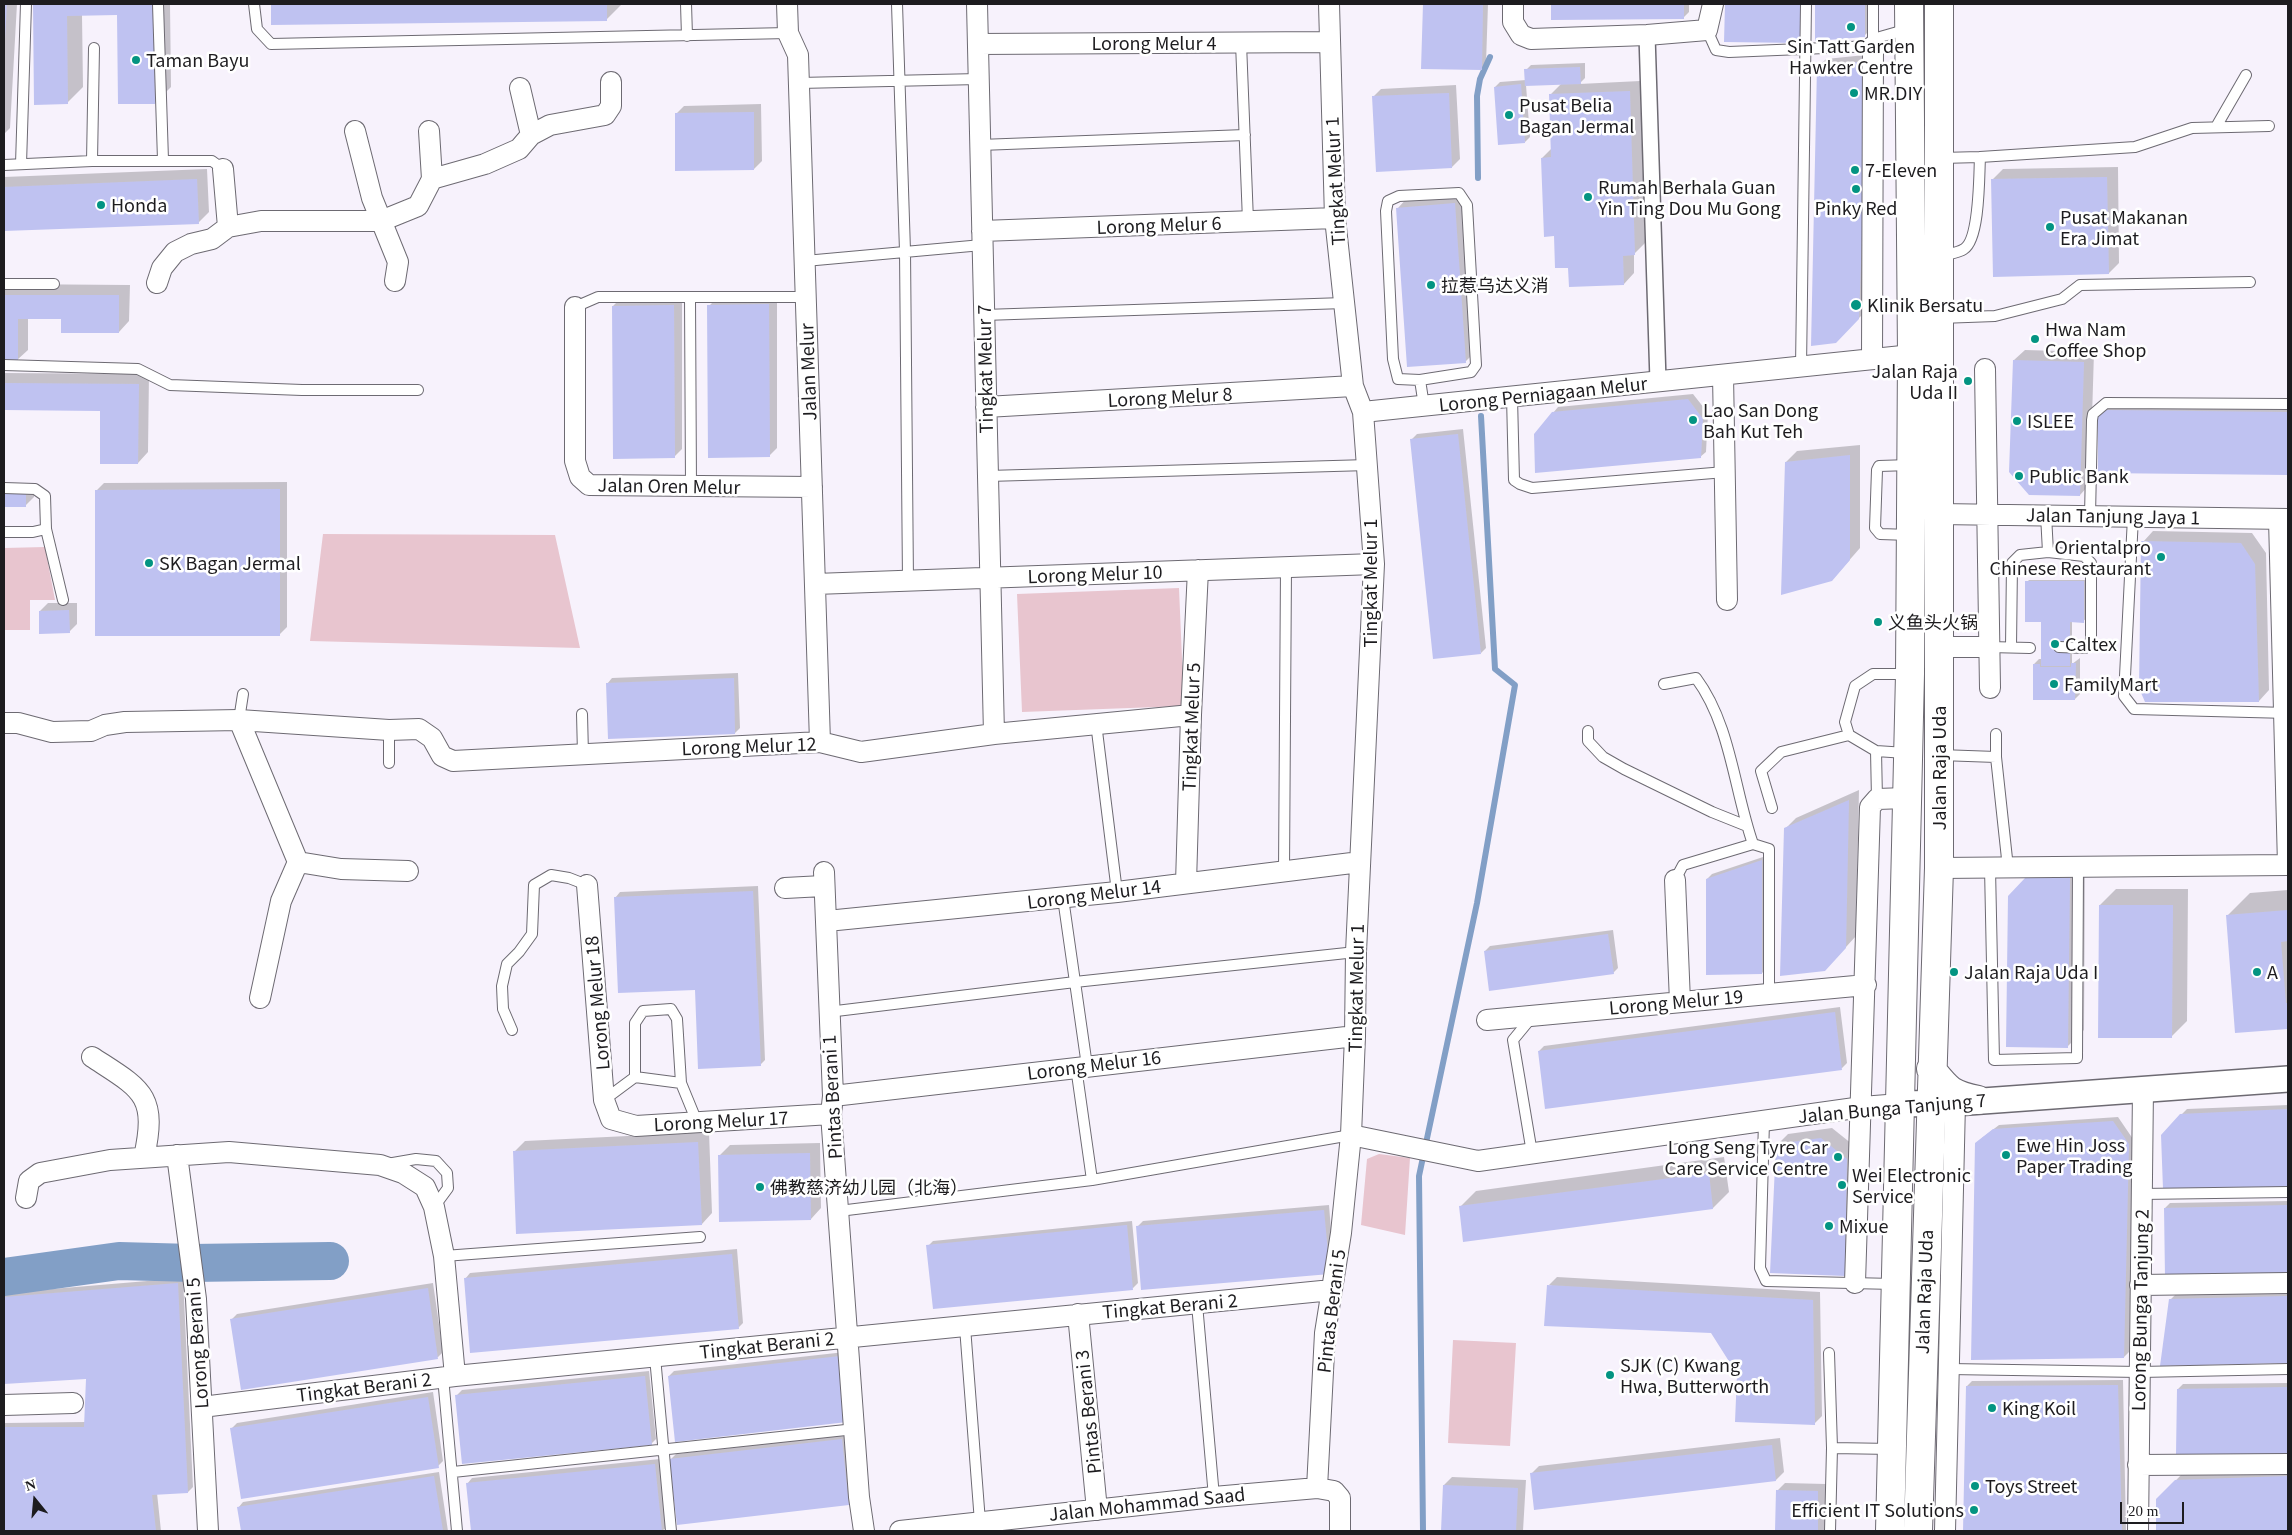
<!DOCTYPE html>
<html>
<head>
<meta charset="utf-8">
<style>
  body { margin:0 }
  #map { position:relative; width:2292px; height:1535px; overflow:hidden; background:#f7f2fc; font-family:Georgia,serif }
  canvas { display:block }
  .frame { position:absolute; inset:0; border:5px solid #1d1c1f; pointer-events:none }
  .north { position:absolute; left:10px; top:1475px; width:50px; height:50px; -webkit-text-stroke:4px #fff; paint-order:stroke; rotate:343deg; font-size:14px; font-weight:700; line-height:20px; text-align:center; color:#1d1c1f }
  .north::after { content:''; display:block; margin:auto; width:18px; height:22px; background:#1d1c1f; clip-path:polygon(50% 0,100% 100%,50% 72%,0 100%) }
  .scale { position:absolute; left:2120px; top:1502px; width:64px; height:22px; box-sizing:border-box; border:2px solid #1d1c1f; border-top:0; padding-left:6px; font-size:15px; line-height:18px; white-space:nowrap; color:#1d1c1f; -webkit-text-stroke:4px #fff; paint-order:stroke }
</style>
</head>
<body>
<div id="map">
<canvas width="2292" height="1535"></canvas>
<div class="frame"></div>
<div class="north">N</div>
<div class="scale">20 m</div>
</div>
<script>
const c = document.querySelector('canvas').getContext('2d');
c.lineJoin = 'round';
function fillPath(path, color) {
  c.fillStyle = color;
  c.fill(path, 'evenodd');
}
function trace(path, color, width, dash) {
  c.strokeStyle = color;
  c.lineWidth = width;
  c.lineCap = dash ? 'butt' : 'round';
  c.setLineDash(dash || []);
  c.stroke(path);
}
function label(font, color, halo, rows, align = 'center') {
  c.font = font + ' Georgia,"Noto Sans SC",serif';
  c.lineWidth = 5;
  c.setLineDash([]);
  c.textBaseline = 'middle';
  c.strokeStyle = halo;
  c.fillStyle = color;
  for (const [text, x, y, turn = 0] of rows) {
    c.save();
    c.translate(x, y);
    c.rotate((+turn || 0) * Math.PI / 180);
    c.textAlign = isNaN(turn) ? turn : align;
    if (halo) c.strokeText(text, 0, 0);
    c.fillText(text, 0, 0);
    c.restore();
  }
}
fillPath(new Path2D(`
  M323,534L555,535L580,648L310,641Z
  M45,547L55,600H30V630H4V548Z
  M1179,588L1184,706L1022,712L1017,594Z
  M1379,1154L1410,1158L1405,1235L1361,1225L1367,1159Z
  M1453,1340L1516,1343L1510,1446L1448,1443Z`), '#e8c5cf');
fillPath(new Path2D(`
  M4,4H17L10,128L4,134Z
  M35,4H170L171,87L155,103L118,14L82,15L83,87L67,103H36Z
  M272,4H622L606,20L272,23Z
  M1424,4H1488L1486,64L1481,69L1422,68Z
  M1552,4H1689V12L1684,17L1552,19Z
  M1726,4H1805V36L1800,41H1726Z
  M1816,4H1870L1869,31L1864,36L1816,40Z
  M1875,54L1867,310L1835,342L1818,67L1826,59Z
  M1585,63V78L1579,84L1640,81L1645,243L1634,254V273L1624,284L1569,267L1555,235L1542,158L1552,148L1550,95L1562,83L1526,85L1530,137L1525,142L1495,87L1500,82L1526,80V70L1531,65Z
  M1456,85L1460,159L1452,167L1373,97L1381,89Z
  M761,104L762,161L754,169L676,114L684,106Z
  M2118,167L2119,263L2109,273L1992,180L2003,169Z
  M207,169L209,212L198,223L4,230V177Z
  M1465,193L1476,351L1465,362L1398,208L1408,197Z
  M4,284L130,285L129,321L119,332L63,318H28V350L17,360H4Z
  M777,297V448L769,456L709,306L717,298Z
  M621,298H682V449L674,457L613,306Z
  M2025,350L2094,352L2090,484L2080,495L2014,360Z
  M4,373L149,374L148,452L138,463L101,410L4,409Z
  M1693,394L1708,413L1706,452L1700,457L1553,413L1558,407Z
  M2288,402V474L2099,471V417L2110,406Z
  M1463,429L1486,648L1481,653L1412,439L1417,434Z
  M1860,445V548L1832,580L1786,462L1797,451Z
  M287,482V627L279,635L96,491L104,483Z
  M34,485V497L26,505L4,506V486Z
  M2153,531L2252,533L2266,553L2269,690L2259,701L2143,542Z
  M2029,580H2086V619L2083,621H2072V664L2080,658V694L2075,699L2034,664L2039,659H2042V621L2027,582Z
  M48,603H77V624L69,632L40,611Z
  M738,673L740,728L735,733L607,684L612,678Z
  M1859,790L1856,936L1836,958L1785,829L1796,818Z
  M1766,856L1767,968L1762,973L1707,879L1712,874Z
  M2043,862L2085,863L2084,1030L2068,1046L2026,879Z
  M758,886L765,1060L760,1065L615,898L620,892Z
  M2116,889H2188L2187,1021L2171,1037L2100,905Z
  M2288,890V1027L2236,1032L2227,916L2250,893Z
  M1613,930L1618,968L1613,973L1485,951L1490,946Z
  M1840,1007L1847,1063L1842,1068L1539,1051L1544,1046Z
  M2288,1105V1189L2181,1115L2187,1109Z
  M2118,1117L2133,1139L2129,1352L2124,1357L1982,1138L1999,1125Z
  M1832,1128L1857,1148L1855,1264L1844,1275L1777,1145L1788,1134Z
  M709,1132L712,1213L702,1224L514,1152L525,1141Z
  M820,1143L821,1208L811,1219L719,1156L730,1145Z
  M1724,1157L1729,1192L1713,1208L1460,1207L1476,1191Z
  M2288,1201V1275L2165,1208L2170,1203Z
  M1329,1205L1334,1268L1138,1226L1143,1221Z
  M1132,1221L1138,1283L1133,1288L928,1246L933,1241Z
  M737,1249L743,1323L738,1328L465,1279L470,1273Z
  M1557,1277L1820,1292L1822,1416L1814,1424L1738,1374L1712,1332L1549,1285Z
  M183,1278L193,1487L188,1492L157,1493L161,1531H4V1423L85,1422L88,1377L4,1382V1293Z
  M433,1283L443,1352L438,1357L242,1388L232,1319L237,1314Z
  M2288,1292V1362L2161,1365L2171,1299L2176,1294Z
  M845,1352L852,1416L669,1376L674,1371Z
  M649,1371L656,1439L651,1444L456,1396L462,1390Z
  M2123,1380L2126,1531H1964L1967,1386L1972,1381Z
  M2288,1383V1453H2177L2178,1389L2183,1384Z
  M433,1392L443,1461L438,1466L232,1428L237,1423Z
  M847,1435L854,1499L849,1504L671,1459L676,1454Z
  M1780,1438L1784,1472L1776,1480L1531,1474L1539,1466Z
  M660,1459L667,1527L662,1531H472L467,1484L472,1478Z
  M439,1472L448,1531H242L238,1508L243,1502Z
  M2288,1472V1531H2157L2158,1499L2181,1475Z
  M1452,1477L1526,1480L1523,1531H1442L1444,1485Z
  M1785,1483L1826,1484L1825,1531H1776L1777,1491Z`), '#0003');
trace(new Path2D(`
  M1478,178L1477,96L1480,79L1490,57
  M1423,1531L1419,1176L1477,903L1515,685L1495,669L1481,416`), '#829fc6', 6);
trace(new Path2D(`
  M4,1277L119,1261L192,1263L330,1261`), '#829fc6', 38);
fillPath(new Path2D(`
  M4,4H7L5,38H4Z
  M33,4H154L155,104H118L117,15L67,16L68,104L34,105Z
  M271,4H607V21L271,25Z
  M1423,4H1483L1482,70L1421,69Z
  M1551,4H1684V19L1551,20Z
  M1725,4H1800V43L1724,42Z
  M1815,4H1865V37L1815,41Z
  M1868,61L1859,319L1836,343L1811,346L1817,66Z
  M1580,67L1581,84L1525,86L1524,69Z
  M1521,84L1525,143L1498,145L1494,87Z
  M1630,91L1635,255L1623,256L1624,285L1569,287L1568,268H1555L1554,236L1544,237L1541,158L1551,157L1549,94Z
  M1449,93L1452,168L1376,172L1372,96Z
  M754,112V170L675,171V113Z
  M2107,177L2109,274L1993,277L1991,179Z
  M197,179L199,224L4,231V187Z
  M1455,203L1466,363L1407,367L1396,208Z
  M4,295H119V333H61V319H18V361H4Z
  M769,304L770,457L708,458L707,305Z
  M674,305L675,458L613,459L612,306Z
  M2013,360L2084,362L2080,496L2029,495L2009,472Z
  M4,383L139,384L138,464H100V411L4,410Z
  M1688,399L1703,419L1701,458L1535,473L1534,434L1552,412Z
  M2106,410L2288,412V475L2098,473V417Z
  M1458,434L1481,654L1433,659L1410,439Z
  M1850,455V560L1832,581L1781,595L1785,462Z
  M280,489V636H95V490Z
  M4,493H26V507H4Z
  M2141,541L2241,543L2255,564L2259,702H2145L2139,688Z
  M2025,581H2084V623L2070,622V666H2041V622H2025Z
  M69,610L70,633L39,634V611Z
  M2071,663H2076L2075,700H2033V664H2040V667H2071Z
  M734,678L735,734L608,739L606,683Z
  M1849,800L1846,948L1825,971L1780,976L1784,828Z
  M1762,860V974L1706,975V879Z
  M2025,878H2070L2068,1048L2006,1047L2008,896Z
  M753,891L761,1066L698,1069L695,990L618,993L614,897Z
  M2099,905H2173L2172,1038H2098Z
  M2288,910V941L2281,942L2286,1003H2288V1029L2235,1033L2226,915Z
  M1608,934L1614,974L1489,991L1484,951Z
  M1835,1012L1842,1070L1545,1109L1538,1051Z
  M2288,1109V1190L2163,1189L2161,1135L2180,1114Z
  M2113,1121L2129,1144L2124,1358L1971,1360L1975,1143L1993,1129Z
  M1821,1138L1847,1159L1845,1276L1770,1273L1776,1144Z
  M698,1142L702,1225L516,1234L513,1151Z
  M810,1153L811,1220L719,1222L718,1155Z
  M1709,1173L1713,1209L1463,1242L1459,1206Z
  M2288,1205V1276L2165,1277L2164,1208Z
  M1324,1210L1330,1274L1141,1290L1136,1226Z
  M1127,1225L1133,1290L933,1309L926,1245Z
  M732,1254L739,1329L470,1353L464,1278Z
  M178,1283L188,1493L152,1495L156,1531H4V1427H84L86,1379L4,1384V1297Z
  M1547,1285L1813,1300L1815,1425L1735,1422L1737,1374L1711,1333L1544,1326Z
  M428,1288L438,1359L241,1390L230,1319Z
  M2288,1296V1363L2160,1366L2169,1299Z
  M840,1356L847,1422L675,1442L668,1376Z
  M645,1376L652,1445L462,1464L455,1395Z
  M2118,1385L2122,1531H1963L1966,1386Z
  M2288,1387V1454H2176L2177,1389Z
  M428,1397L439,1468L241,1499L230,1428Z
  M842,1439L849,1505L677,1525L669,1459Z
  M1772,1445L1776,1481L1534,1510L1530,1473Z
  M655,1464L662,1531H471L466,1483Z
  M434,1476L443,1531H241L237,1507Z
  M2288,1476V1531H2156V1499L2175,1480Z
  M1443,1485L1518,1488L1516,1531H1441Z
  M1776,1490L1818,1491V1531H1775Z`), '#bfc2f1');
const service = new Path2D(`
  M158,4L163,160
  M254,4L257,29L271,44L788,33
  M686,4L687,36
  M897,4L905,251L908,581
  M1707,30L1716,50L1729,52L1873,46V4
  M1873,39L1908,29
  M1241,43L1248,221
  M799,83L979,79
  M2216,127L2246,75
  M980,145L1245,135
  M1941,158L1980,157
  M92,161L94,48
  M21,164L26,4
  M4,165L92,161H212L223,169
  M1941,256C1948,254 1958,253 1964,249C1980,239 1979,175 1980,157L2135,147L2192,128L2269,126
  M805,261L982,245
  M4,284H54
  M690,297L691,486
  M575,307L598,297H806
  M984,315L1344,303
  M1940,318L1995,316L2062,299L2080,285L2250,282
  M4,365L138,369L170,385L302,390H418
  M1801,367L1806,4
  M1420,380L1471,372L1476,365L1467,205L1459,193L1399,196L1388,201L1386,211L1393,359L1398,379L1420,380L1424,406
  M1512,397L1514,480L1520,484L1532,488L1725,472
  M988,476L1368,465
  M4,488L35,489L45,496L46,529L63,600
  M2046,515L2048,552L2084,556L2091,563V641L2085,648L2059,647
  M2090,516L2092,420L2093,414L2106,403L2288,404
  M2133,517L2124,696L2134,709L2288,713
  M4,532H33L46,529
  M1910,535L1880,534L1875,528L1877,470L1879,466L1910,465
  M1989,647L2030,648
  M2011,647L2012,563L2020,555L2048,552
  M1664,684L1696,678C1731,725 1734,790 1753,844
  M582,714L583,754
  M239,720L243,694
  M1096,723L1117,892
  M389,730V763
  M1588,731V741L1603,757L1624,769L1712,812L1747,826
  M1996,734V757L2008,868
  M1849,735L1845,722L1855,686L1873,674H1909
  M1876,751L1877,799
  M1940,755L1996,757
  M1772,808L1761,771L1781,752L1849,735L1876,751L1906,753
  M1990,868L1994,1060L2077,1058L2078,867
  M1284,871L1286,567
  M1675,880L1683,865L1753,844L1769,849V994
  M1063,898L1087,1066
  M828,1012L1075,982L1356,952
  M512,1030L503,1009L502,986L507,964L519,952L532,934L534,885L551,875L569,878L587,885
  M1076,1067L1092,1180
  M635,1077V1023L643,1011L671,1009L677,1019L681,1083
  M604,1100L635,1077L681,1083L697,1122
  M1764,1121L1760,1268L1766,1281L1894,1284
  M1532,1153L1513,1040L1532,1017
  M387,1164L416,1159L436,1161L447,1173L448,1188L434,1207
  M2141,1194L2288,1192
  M839,1211L1092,1180L1351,1135
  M444,1256L700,1237
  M1197,1304L1214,1497
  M965,1327L980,1522
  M1829,1353L1832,1448L1830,1531
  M655,1357L671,1531
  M1949,1369L2140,1372L2288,1369
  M443,1377L457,1531
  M1832,1448L1892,1449
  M453,1472L855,1429`);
const pedestrian = new Path2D(`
  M1647,35L1658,381`);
const minor = new Path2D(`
  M787,4L788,33L798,55L820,742
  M977,4L994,734
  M1513,4V22L1521,35L1531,39L1647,35L1707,30L1713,4
  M978,44L1330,42
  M520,88L531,135
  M355,131L372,198L398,262L395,281
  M429,131L432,179
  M223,169L228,227
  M982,231L1335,218
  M157,283L162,268L175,252L191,244L212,239L228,227L261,221H381L418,206L432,179L485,164L519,149L531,135L550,125L605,115L611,106V82
  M575,307V461L580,477L589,485L812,487
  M1872,359L1873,46
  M1985,369L1990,688
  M1723,375L1727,600
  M986,407L1353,386
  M1363,412L1912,355
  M1939,514L2288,519
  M2279,519L2288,865
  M815,584L1374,564
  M1940,647H1989
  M239,720L298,862L281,901L260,998
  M4,723H18L52,732L91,731L105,725L125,722L239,720L389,730L419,729L432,738L442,756L453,761L820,742L861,752L994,734L1191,715
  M298,862L341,869L408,871
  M1939,868L2288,865
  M824,872L833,1096L831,1114L859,1497L864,1531
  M1675,880L1680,1002
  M1186,883L1191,715L1198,570
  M587,885L604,1100L611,1119L636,1126L831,1114
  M785,888L823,886
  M827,921L1117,892L1360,862
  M1487,1020L1866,985
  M92,1057C141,1089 158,1094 144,1157
  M833,1096L1355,1036
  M1351,1135L1478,1161L1862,1107L1900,1104
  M177,1155L196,1299L208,1531
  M26,1198L29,1181L40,1173L110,1160L229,1152L380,1165L403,1173L425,1187L434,1207L444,1256L455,1376
  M1855,1283L1870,807L1877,799L1906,798
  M2140,1285L2288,1283
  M1078,1314L1097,1510
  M4,1405L73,1403
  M202,1407L455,1376L1332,1290
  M2138,1465L2288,1464
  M1317,1488L1325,1333L1341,1233L1351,1135L1355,1036L1356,952L1374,564L1363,412L1353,386L1335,218L1329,4
  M900,1531L1214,1497L1317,1488L1334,1491L1340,1498V1531
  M1945,1531L1955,1103
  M2138,1531L2143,1089`);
const tertiary = new Path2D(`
  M1900,1104L1955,1103L2288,1079`);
const primary = new Path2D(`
  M1931,1069C1948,1090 1950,1094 1978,1100
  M1890,1531L1910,674L1912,355L1909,4
  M1918,1531L1939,868V4`);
trace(service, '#6d6a72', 12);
trace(pedestrian, '#6d6a72', 18);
trace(minor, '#6d6a72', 22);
trace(tertiary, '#6d6a72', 28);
trace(primary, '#6d6a72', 30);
trace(service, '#fff', 10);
trace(pedestrian, '#fff', 15);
trace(minor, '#fff', 20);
trace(tertiary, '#fff', 25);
trace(primary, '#fff', 28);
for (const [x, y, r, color] of [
  [1851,27,5,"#039482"],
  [136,60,5,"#039482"],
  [1854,93,5,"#039482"],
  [1509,115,5,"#039482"],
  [1855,170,5,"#039482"],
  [1856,189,5,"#039482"],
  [1588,197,5,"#039482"],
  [101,205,5,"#039482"],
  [2050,227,5,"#039482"],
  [1431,285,5,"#039482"],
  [1856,305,6,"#039482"],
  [2035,339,5,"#039482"],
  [1968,381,5,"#039482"],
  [1693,420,5,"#039482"],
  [2017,421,5,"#039482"],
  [2019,476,5,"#039482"],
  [2161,557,5,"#039482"],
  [149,563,5,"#039482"],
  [1878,622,5,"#039482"],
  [2055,644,5,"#039482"],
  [2054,684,5,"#039482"],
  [1954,972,5,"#039482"],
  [2257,972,5,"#039482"],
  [2006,1155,5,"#039482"],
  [1838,1157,5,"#039482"],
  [1842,1185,5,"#039482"],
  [760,1187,5,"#039482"],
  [1829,1226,5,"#039482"],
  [1610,1375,5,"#039482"],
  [1992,1408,5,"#039482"],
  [1975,1486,5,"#039482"],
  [1974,1510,5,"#039482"]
]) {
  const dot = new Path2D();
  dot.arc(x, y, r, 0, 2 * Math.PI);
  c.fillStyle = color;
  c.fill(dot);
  trace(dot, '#fff', 2);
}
label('18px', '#1d1c1f', '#fff', [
  ["Lorong Melur 4",1154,43],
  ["Tingkat Melur 1",1335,181,-93],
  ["Lorong Melur 6",1159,225,-2],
  ["Tingkat Melur 7",985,369,-91],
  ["Jalan Melur",808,372,-92],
  ["Lorong Perniagaan Melur",1543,394,-6],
  ["Lorong Melur 8",1170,397,-3],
  ["Jalan Oren Melur",669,486,1],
  ["Jalan Tanjung Jaya 1",2113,516,1],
  ["Lorong Melur 10",1095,574,-2],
  ["Tingkat Melur 1",1370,583,-90],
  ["Tingkat Melur 5",1191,727,-88],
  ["Lorong Melur 12",749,746,-2],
  ["Jalan Raja Uda",1939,768,-90],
  ["Lorong Melur 14",1094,894,-7],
  ["Tingkat Melur 1",1356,988,-89],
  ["Lorong Melur 19",1676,1002,-5],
  ["Lorong Melur 18",597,1003,-95],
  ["Lorong Melur 16",1094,1065,-7],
  ["Pintas Berani 1",832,1097,-93],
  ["Jalan Bunga Tanjung 7",1892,1108,-5],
  ["Lorong Melur 17",721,1121,-3],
  ["Jalan Raja Uda",1924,1292,-88],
  ["Tingkat Berani 2",1170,1306,-5],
  ["Lorong Bunga Tanjung 2",2140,1310,-89],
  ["Pintas Berani 5",1331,1311,-83],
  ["Lorong Berani 5",197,1343,-94],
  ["Tingkat Berani 2",767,1345,-6],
  ["Tingkat Berani 2",364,1387,-7],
  ["Pintas Berani 3",1088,1412,-96],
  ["Jalan Mohammad Saad",1147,1504,-6]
]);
label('18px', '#1d1c1f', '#fff', [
  ["Sin Tatt Garden",1851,46,"center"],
  ["Hawker Centre",1851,67,"center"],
  ["Taman Bayu",146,60],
  ["MR.DIY",1864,93],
  ["Pusat Belia",1519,105],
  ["Bagan Jermal",1519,126],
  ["7-Eleven",1865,170],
  ["Rumah Berhala Guan",1598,187],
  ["Yin Ting Dou Mu Gong",1598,208],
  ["Honda",111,205],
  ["Pinky Red",1856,208,"center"],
  ["Pusat Makanan",2060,217],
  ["Era Jimat",2060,238],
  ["拉惹乌达义消",1441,285],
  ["Klinik Bersatu",1867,305],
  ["Hwa Nam",2045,329],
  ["Coffee Shop",2045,350],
  ["Jalan Raja",1958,371,"right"],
  ["Uda II",1958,392,"right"],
  ["Lao San Dong",1703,410],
  ["Bah Kut Teh",1703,431],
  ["ISLEE",2027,421],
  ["Public Bank",2029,476],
  ["Orientalpro",2151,547,"right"],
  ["Chinese Restaurant",2151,568,"right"],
  ["SK Bagan Jermal",159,563],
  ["义鱼头火锅",1888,622],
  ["Caltex",2065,644],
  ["FamilyMart",2064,684],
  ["Jalan Raja Uda I",1964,972],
  ["A",2267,972],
  ["Ewe Hin Joss",2016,1145],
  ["Paper Trading",2016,1166],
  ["Long Seng Tyre Car",1828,1147,"right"],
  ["Care Service Centre",1828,1168,"right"],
  ["Wei Electronic",1852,1175],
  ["Service",1852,1196],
  ["佛教慈济幼儿园（北海）",770,1187],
  ["Mixue",1839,1226],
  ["SJK (C) Kwang",1620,1365],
  ["Hwa, Butterworth",1620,1386],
  ["King Koil",2002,1408],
  ["Toys Street",1985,1486],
  ["Efficient IT Solutions",1964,1510,"right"]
], 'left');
</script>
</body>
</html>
